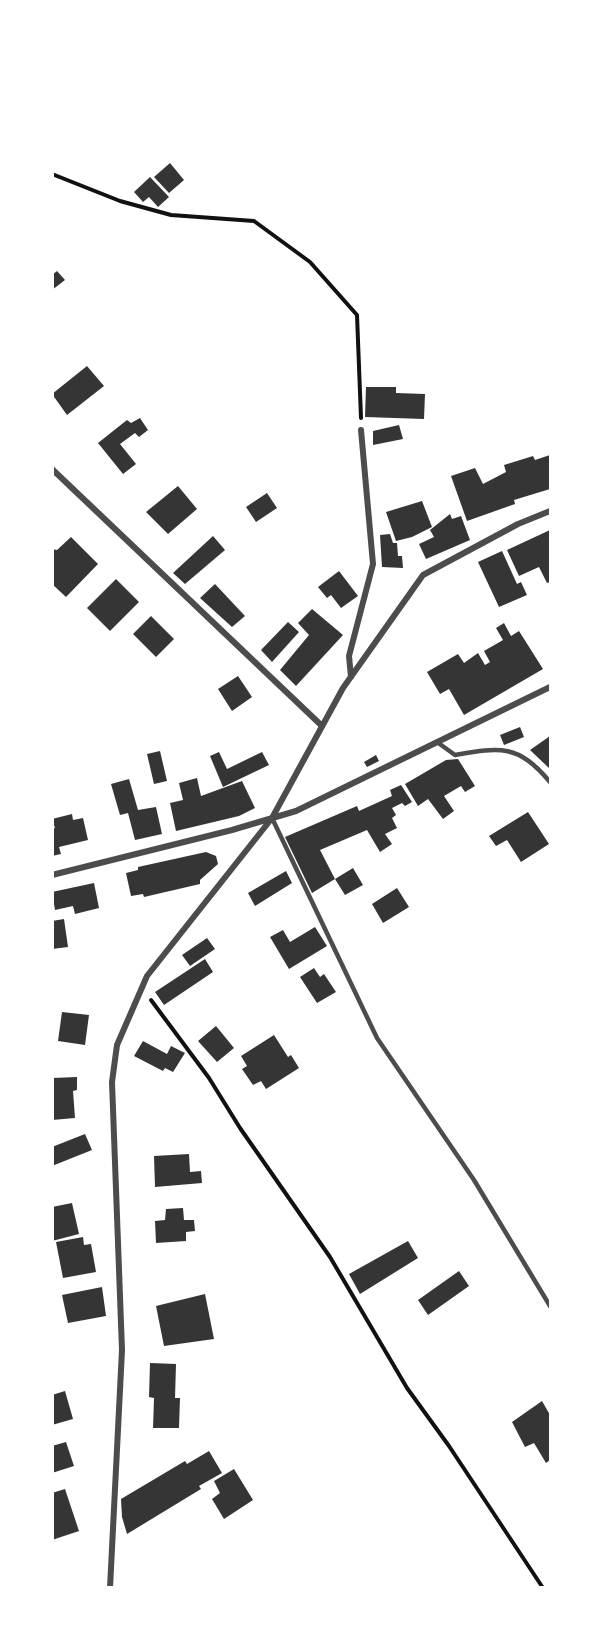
<!DOCTYPE html>
<html>
<head>
<meta charset="utf-8">
<style>
  body { margin:0 }
  #map { position:relative; width:603px; height:1640px; overflow:hidden; background:#fff; font-family:Roboto,sans-serif }
  canvas { display:block }
  .frame { position:absolute; inset:0; border:54px solid #fff; pointer-events:none }
</style>
</head>
<body>
<div id="map">
<canvas width="603" height="1640"></canvas>
<div class="frame"></div>
</div>
<script>
const c = document.querySelector('canvas').getContext('2d');
c.lineJoin = 'round';
function fillPath(path, color) {
  c.fillStyle = color;
  c.fill(path, 'evenodd');
}
function trace(path, color, width, dash) {
  c.strokeStyle = color;
  c.lineWidth = width;
  c.lineCap = dash ? 'butt' : 'round';
  c.setLineDash(dash || []);
  c.stroke(path);
}
fillPath(new Path2D(`
  M170,163L184,180L169,193L154,177Z
  M150,177L169,197L158,207L149,197L143,202L134,192Z
  M57,271L65,280L52,290V275Z
  M87,366L104,386L67,415L52,394Z
  M366,387H396V393L425,394L424,419L365,417Z
  M140,418L148,430L139,437L135,433L120,444L136,464L123,474L98,443L127,420L131,423Z
  M399,425L403,439L373,445V431Z
  M550,455V489L514,500L515,504L467,521L451,476L475,468L483,484L506,472L504,465L533,456L535,460Z
  M178,486L197,509L168,534L146,512Z
  M267,493L277,508L256,522L246,507Z
  M422,501L432,527L412,537L396,541L386,512Z
  M450,514L452,519L461,516L470,540L426,559L419,544L434,537L430,530Z
  M550,530V582L547,583L539,567L519,576L507,550Z
  M390,534L393,543H397L398,556H402L403,568L382,567L380,535Z
  M213,536L225,550L185,584L173,573Z
  M71,537L98,564L66,597L52,584V549L57,550Z
  M502,551L517,584L521,582L527,595L499,607L478,562Z
  M339,571L358,596L341,608L331,595L327,598L318,587Z
  M116,579L139,602L110,631L87,608Z
  M215,584L245,616L232,627L200,598Z
  M312,609L343,635L296,686L280,670L309,635L298,623Z
  M151,616L174,639L156,657L133,634Z
  M288,622L299,632L272,662L261,650Z
  M504,623L511,636L519,631L543,669L464,715L449,689L440,694L427,672L458,654L464,663L478,653L485,665L490,662L484,651L503,640L496,628Z
  M238,676L252,697L232,711L218,689Z
  M520,727L524,737L504,745L500,735Z
  M550,736V769L530,750Z
  M160,751L167,781L154,784L147,754Z
  M219,752L227,769L262,752L269,765L223,787L210,756Z
  M376,755L379,761L367,767L364,762Z
  M458,759L475,786L465,792L461,786L444,796L454,811L443,819L428,799L418,806L405,784L446,760Z
  M197,778L201,796L242,781L255,808L239,816L176,831L170,803L183,800L179,783Z
  M129,779L138,810L156,807L162,834L135,840L128,813L120,815L111,784Z
  M401,785L412,802L405,806L402,803L392,808L396,815L392,818L397,828L385,834L392,844L380,852L367,830L320,850L335,879L353,868L363,885L345,895L335,879L312,893L285,837L357,806L359,811L392,796L390,790Z
  M528,812L549,844L521,862L507,840L496,846L489,836Z
  M72,814L73,820L83,818L88,840L59,847L61,854L52,856V829L55,828L52,819Z
  M206,852L216,856L218,864L200,880V884L144,897L143,894L131,896L126,873L138,870V867Z
  M286,871L292,883L255,906L248,893Z
  M94,883L99,908L75,914L73,906L55,910L52,892Z
  M397,888L409,907L383,923L372,904Z
  M64,919L68,947L52,949V921Z
  M315,927L327,946L289,969L270,937L283,930L290,942Z
  M207,938L215,949L190,966L182,955Z
  M205,959L213,972L164,1005L155,992Z
  M314,968L320,977L324,974L336,992L317,1003L300,977Z
  M62,1012L89,1015L85,1045L58,1041Z
  M216,1026L234,1048L217,1062L198,1041Z
  M274,1035L288,1057L291,1055L299,1068L266,1089L261,1081L253,1085L242,1069L247,1066L241,1056Z
  M143,1041L167,1054L171,1046L185,1053L173,1072L165,1068L163,1071L134,1056Z
  M77,1077V1090L73,1091L75,1118L52,1120V1078Z
  M85,1134L92,1150L52,1166V1147Z
  M189,1154L190,1172L201,1171L202,1183L155,1187L154,1156Z
  M72,1203L79,1234L52,1241V1207Z
  M183,1208L184,1220H194L195,1231L186,1232V1241L156,1243L155,1221L165,1220L166,1209Z
  M83,1237L84,1245L91,1244L96,1272L63,1278L56,1242Z
  M408,1241L418,1258L360,1294L349,1274Z
  M459,1271L469,1286L428,1315L418,1300Z
  M102,1287L106,1316L68,1323L62,1295Z
  M205,1294L214,1339L164,1346L156,1306Z
  M150,1363L176,1364L175,1398H180L179,1428H153L154,1398L149,1397Z
  M65,1391L73,1419L52,1425V1395Z
  M542,1401L550,1415V1460L546,1463L534,1443L525,1447L512,1422Z
  M66,1442L74,1466L52,1473V1446Z
  M209,1451L222,1473L199,1486L201,1489L127,1534L122,1517L121,1499L185,1461L187,1464Z
  M234,1469L253,1500L224,1519L212,1499L220,1493L214,1481Z
  M65,1489L79,1531L52,1540V1493Z`), '#353535');
trace(new Path2D(`
  M52,174L120,201L171,215L254,221L310,262L357,315L361,418
  M151,1000L209,1078L240,1128L330,1257L407,1388L449,1446L543,1588`), '#111', 4);
trace(new Path2D(`
  M437,742L455,755C501,747 518,744 550,782
  M272,818L377,1038L474,1180L550,1306`), '#4c4c4c', 4.5);
trace(new Path2D(`
  M52,469L321,725
  M351,677L349,656L373,564L361,430
  M52,875L232,830L296,811L550,687
  M110,1588L122,1350L112,1082L117,1045L147,976L272,818L343,688L423,575L518,524L550,511`), '#4c4c4c', 6);
</script>
</body>
</html>
